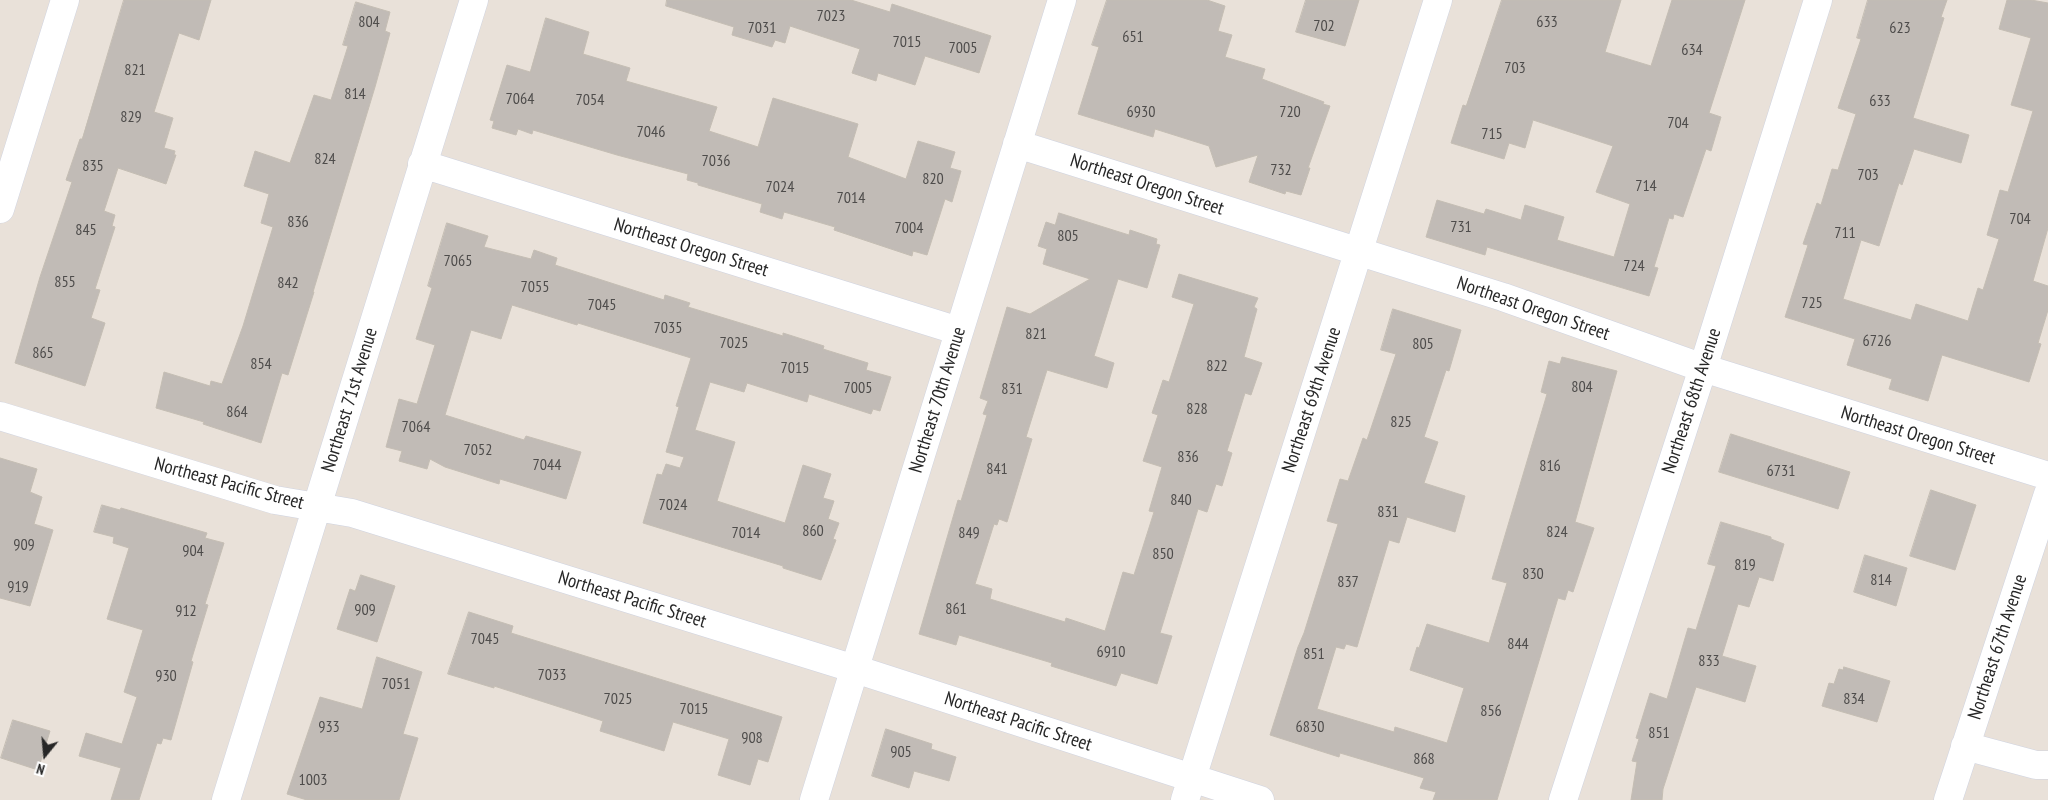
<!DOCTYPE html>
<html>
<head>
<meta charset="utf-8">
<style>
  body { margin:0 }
  #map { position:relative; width:2048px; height:800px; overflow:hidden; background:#e9e1d9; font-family:"PT Sans Narrow",sans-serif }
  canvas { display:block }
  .north { position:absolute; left:20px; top:730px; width:50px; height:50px; -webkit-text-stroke:4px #fff; paint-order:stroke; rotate:197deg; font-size:14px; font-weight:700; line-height:20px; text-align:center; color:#272727 }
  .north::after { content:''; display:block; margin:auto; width:18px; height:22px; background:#272727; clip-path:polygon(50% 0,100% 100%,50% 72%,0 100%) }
</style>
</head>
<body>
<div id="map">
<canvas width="2048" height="800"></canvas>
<div class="north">N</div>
</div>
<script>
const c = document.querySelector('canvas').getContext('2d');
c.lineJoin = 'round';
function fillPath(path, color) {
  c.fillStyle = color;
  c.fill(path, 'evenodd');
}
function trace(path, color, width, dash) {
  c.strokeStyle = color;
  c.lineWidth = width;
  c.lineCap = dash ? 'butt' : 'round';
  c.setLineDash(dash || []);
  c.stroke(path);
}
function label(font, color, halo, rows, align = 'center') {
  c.font = font + ' "PT Sans Narrow",sans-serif';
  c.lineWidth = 4;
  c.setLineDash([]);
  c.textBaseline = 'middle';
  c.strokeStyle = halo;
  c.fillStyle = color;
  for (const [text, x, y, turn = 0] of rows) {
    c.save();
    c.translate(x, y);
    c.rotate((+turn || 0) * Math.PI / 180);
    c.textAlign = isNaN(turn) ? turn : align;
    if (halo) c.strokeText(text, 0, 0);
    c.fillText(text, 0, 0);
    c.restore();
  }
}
const building = new Path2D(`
  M124,0H211L199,40L179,33L154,112L173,118L164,148L175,151L174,155H176L166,184L118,168L104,211L115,215L112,226L115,227L95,289L100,290L91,318L105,323L85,386L15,363L40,277L72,182L66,180L80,139H82Z
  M667,0H851L890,12L892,4L991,36L979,73L925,56L915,85L878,73L876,81L852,73L860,49L790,26L785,43L775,40L772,47L732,35L734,27L666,6Z
  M1107,0H1207L1225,6L1218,31L1232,35L1225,57L1265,69L1262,79L1324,102L1323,104L1330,106L1308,168H1310L1301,195L1286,191L1285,194L1249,182L1258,155L1216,167L1209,146L1155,129L1153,137L1078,114L1099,47L1092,45Z
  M1306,0H1359L1345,46L1296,32Z
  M1502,0H1621L1605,52L1651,66L1672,0H1745L1709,113L1721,117L1711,151L1706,149L1683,217L1674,214L1673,219L1669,218L1654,267L1658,268L1649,296L1487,247L1485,255L1426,237L1437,200L1484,214L1486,209L1521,220L1525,205L1564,217L1557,240L1614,257L1630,204L1596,192L1613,146L1533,120L1525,148L1509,143L1504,159L1451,143L1463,105L1466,106Z
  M1868,0H1947L1941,17L1944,18L1913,118L1969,135L1961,163L1914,149L1902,185L1899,183L1879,246L1861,240L1843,299L1911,320L1916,304L1968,321L1978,288L1983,290L1999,239L1987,235L2000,190L2008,192L2033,111L2011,105L2031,38L1999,29L2007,0H2031L2048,3V228L2033,281L2048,286V310L2038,343L2041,344L2029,382L1942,355L1928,401L1889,389L1892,379L1847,365L1855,339L1785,317L1808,245L1803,244L1817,203L1821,205L1832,169L1838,170L1856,114L1838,108L1861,39L1857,38Z
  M356,2L390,12L385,31L390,33L375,87L313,292H314L288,375L282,373L261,443L203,424L204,422L156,408L164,372L210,386L211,381L222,384L243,326L273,227L261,223L269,194L244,186L255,151L290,163L314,95L331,100L348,46L343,45Z
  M546,18L589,32L583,54L630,68L626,81L717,107L709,131L758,147L773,98L858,124L848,157L906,179L918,141L955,152L950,168L961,171L952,202L945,199L927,255L913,251L912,256L834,230L835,227L784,212L782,219L760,212L762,204L698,185V183L687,180L688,174L617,155L533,130L532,134L518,129L516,135L492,128L494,121L490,120L507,65L530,72Z
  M1059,213L1129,235L1130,230L1157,239L1156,244L1160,245L1147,288L1118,279L1094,356L1114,363L1107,388L1047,370L1026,437L1032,439L1007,522L999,519L997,525L994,524L975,584L992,589L990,599L1065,622L1066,618L1105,631L1123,572L1134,575L1154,512L1149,511L1162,467L1143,461L1158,415L1152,413L1163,380L1169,382L1194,304L1172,297L1179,274L1258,298L1254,307L1257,309L1244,357L1262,363L1251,395L1245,393L1227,451L1232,453L1222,486L1216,484L1207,512L1198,509L1160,633L1172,636L1157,684L1121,673L1116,686L1051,666L1052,663L959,635L956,645L919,634L958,500L961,501L987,415L983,414L988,401L980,398L1007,307L1030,314L1090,279L1043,264L1047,249L1038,246L1046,222L1055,225Z
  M447,223L488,236L484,247L531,259L534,250L557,258L555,265L664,300L665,295L690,303L688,307L783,336V333L824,346L823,349L868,363L866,370L891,377L880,411L873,409L871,414L809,394L807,402L747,383L744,392L710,382L695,430L735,442L717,501L785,523L803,465L831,474L823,498L834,501L828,519L839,523L833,539L836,540L821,580L783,568V566L643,523L657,474L662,475L666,464L680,468L684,457L666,452L679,407L676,406L691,358L578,323L577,325L512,305L501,339L471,330L445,415L524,440L526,436L581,452L566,499L500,479L499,484L445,467L430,459L427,469L399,461L402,451L386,447L399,399L417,404L435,345L416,339L432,288L428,286Z
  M1393,309L1461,330L1449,371L1446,370L1424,437L1438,442L1424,483L1465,496L1455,532L1407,517L1399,543L1389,540L1357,647L1346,644L1344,649L1336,647L1317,709L1394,732L1395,727L1447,743L1464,688L1410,670L1417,647L1419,648L1427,624L1489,643L1507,583L1492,579L1547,394L1541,392L1549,361L1560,364L1562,357L1617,371L1575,522L1594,528L1573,592L1568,590L1565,600L1558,598L1497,800H1433L1436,792L1420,788L1424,778L1340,753L1339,757L1270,735L1298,647L1304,633L1338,524L1327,521L1340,479L1348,481L1363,438L1367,440L1396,354L1381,350Z
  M1731,434L1850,472L1838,509L1719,472Z
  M0,458L37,469L30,492L42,497L34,524L53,530L30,606L0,598Z
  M1931,490L1976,505L1955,570L1910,556Z
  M102,505L120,510L121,508L207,533L205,538L224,543L205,604L208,605L191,661L193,662L171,740L163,738L161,744L157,743L139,800H111L121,768L79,756L86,733L122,744L137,697L124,692L143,630L107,619L129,548L113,543L114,537L94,532Z
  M1721,522L1771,537V539L1784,544L1773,581L1759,577L1749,607L1738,604L1722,656L1756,666L1745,702L1696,687L1663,789L1662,800H1631L1637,762L1632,761L1639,739L1636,738L1650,693L1667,699L1688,628L1696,630L1716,566L1708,564Z
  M1865,555L1907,568L1896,606L1854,592Z
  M361,575L395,586L377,642L337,629L350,589L355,591Z
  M469,612L513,626L511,633L782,717L768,762L758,759L750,785L718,775L729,739L673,722L664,751L600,731L603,721L494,686V688L448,674Z
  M377,657L422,672L403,734L418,738L399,800H307L287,794L320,697L362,709Z
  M1844,667L1890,681L1877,722L1822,706L1829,683L1834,684L1839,669L1843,670Z
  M13,720L50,731L38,770L1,758Z
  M886,729L932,744L931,749L956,757L949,781L914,771L909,788L872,776Z`);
fillPath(building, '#c1bbb6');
trace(building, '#c4bdb3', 1);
const minor = new Path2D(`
  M1017,144L1503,297L1703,368L2048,476
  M422,164L959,331
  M0,209L65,0
  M0,416L275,500L352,513L855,669L1260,800
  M1965,746L2036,765H2048
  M226,800L474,0
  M814,800L1062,0
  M1185,800L1438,0
  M1563,800L1703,368L1818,0
  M1948,800L2048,494`);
trace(minor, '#cfd3e0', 29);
trace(minor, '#fff', 28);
label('16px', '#4e4c4b', null, [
  ["7023",831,16],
  ["804",369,22],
  ["633",1547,22],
  ["702",1324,26],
  ["7031",762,28],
  ["623",1900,28],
  ["651",1133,37],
  ["7015",907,42],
  ["7005",963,48],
  ["634",1692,50],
  ["703",1515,68],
  ["821",135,70],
  ["814",355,94],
  ["7064",520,99],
  ["7054",590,100],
  ["633",1880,101],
  ["6930",1141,112],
  ["720",1290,112],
  ["829",131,117],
  ["704",1678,123],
  ["7046",651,132],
  ["715",1492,134],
  ["824",325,159],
  ["7036",716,161],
  ["835",93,166],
  ["732",1281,170],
  ["703",1868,175],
  ["820",933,179],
  ["714",1646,186],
  ["7024",780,187],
  ["7014",851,198],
  ["704",2020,219],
  ["836",298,222],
  ["731",1461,227],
  ["7004",909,228],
  ["845",86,230],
  ["711",1845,233],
  ["805",1068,236],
  ["7065",458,261],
  ["724",1634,266],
  ["855",65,282],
  ["842",288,283],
  ["7055",535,287],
  ["725",1812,303],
  ["7045",602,305],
  ["7035",668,328],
  ["821",1036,334],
  ["6726",1877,341],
  ["7025",734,343],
  ["805",1423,344],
  ["865",43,353],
  ["854",261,364],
  ["822",1217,366],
  ["7015",795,368],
  ["804",1582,387],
  ["7005",858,388],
  ["831",1012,389],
  ["828",1197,409],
  ["864",237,412],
  ["825",1401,422],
  ["7064",416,427],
  ["7052",478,450],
  ["836",1188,457],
  ["7044",547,465],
  ["816",1550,466],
  ["841",997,469],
  ["6731",1781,471],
  ["840",1181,500],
  ["7024",673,505],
  ["831",1388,512],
  ["860",813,531],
  ["824",1557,532],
  ["7014",746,533],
  ["849",969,533],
  ["909",24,545],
  ["904",193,551],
  ["850",1163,554],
  ["819",1745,565],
  ["830",1533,574],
  ["814",1881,580],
  ["837",1348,582],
  ["919",18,587],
  ["861",956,609],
  ["909",365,610],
  ["912",186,611],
  ["7045",485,639],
  ["844",1518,644],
  ["6910",1111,652],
  ["851",1314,654],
  ["833",1709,661],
  ["7033",552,675],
  ["930",166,676],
  ["7051",396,684],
  ["7025",618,699],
  ["834",1854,699],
  ["7015",694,709],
  ["856",1491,711],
  ["933",329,727],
  ["6830",1310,727],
  ["851",1659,733],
  ["908",752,738],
  ["905",901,752],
  ["868",1424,759],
  ["1003",313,780]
]);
label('19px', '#272727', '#fff', [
  ["Northeast Oregon Street",1147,185,18],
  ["Northeast Oregon Street",691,248,17],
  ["Northeast Oregon Street",1533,309,19],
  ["Northeast 71st Avenue",350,400,-73],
  ["Northeast 70th Avenue",938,400,-73],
  ["Northeast 69th Avenue",1312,400,-72],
  ["Northeast 68th Avenue",1692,401,-72],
  ["Northeast Oregon Street",1918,436,17],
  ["Northeast Pacific Street",229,484,15],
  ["Northeast Pacific Street",632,600,17],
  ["Northeast 67th Avenue",1998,647,-72],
  ["Northeast Pacific Street",1018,722,18]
]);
</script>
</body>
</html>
